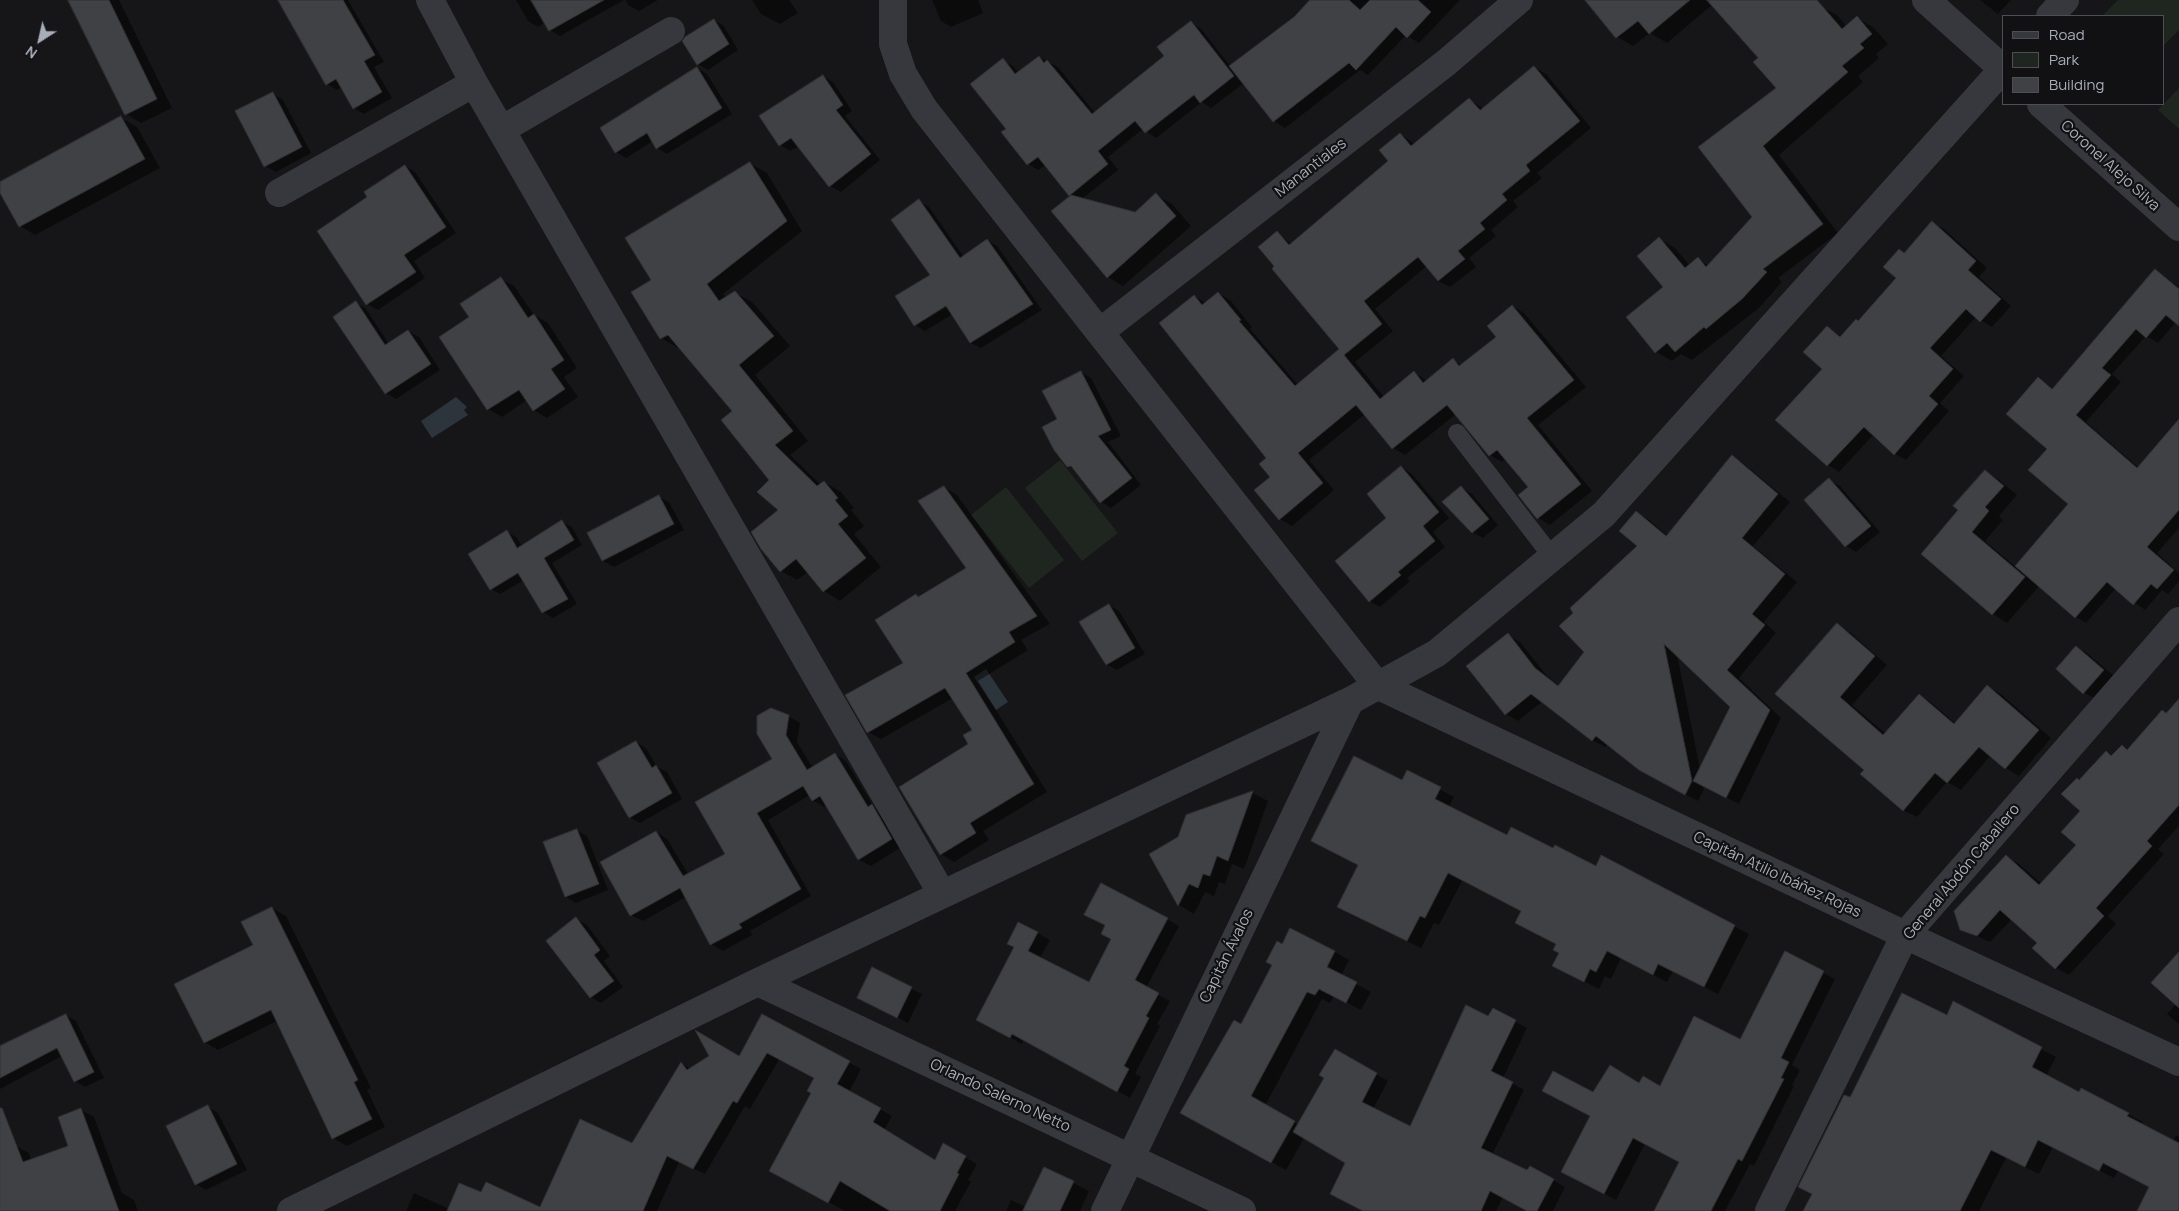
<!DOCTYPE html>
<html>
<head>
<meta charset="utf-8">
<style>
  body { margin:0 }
  #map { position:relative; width:2179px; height:1211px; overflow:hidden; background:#161618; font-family:Manrope,sans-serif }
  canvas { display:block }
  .legend { position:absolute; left:2002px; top:15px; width:162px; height:90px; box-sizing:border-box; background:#111113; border:1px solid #4d4f55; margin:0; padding:6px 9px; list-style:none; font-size:15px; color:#a8adb8 }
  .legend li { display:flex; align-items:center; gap:10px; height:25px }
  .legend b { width:25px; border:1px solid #4d4f55 }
  .north { position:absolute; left:15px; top:15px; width:50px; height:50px; -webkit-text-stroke:4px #111113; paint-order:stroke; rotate:215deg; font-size:14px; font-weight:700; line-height:20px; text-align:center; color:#a8adb8 }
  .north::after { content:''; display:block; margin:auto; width:18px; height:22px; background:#a8adb8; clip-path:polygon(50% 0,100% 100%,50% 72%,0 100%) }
</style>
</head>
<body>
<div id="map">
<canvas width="2179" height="1211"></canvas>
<ul class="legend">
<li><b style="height:6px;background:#37383d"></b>Road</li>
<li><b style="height:14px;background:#1e261f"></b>Park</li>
<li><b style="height:14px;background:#404145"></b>Building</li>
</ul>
<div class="north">N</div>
</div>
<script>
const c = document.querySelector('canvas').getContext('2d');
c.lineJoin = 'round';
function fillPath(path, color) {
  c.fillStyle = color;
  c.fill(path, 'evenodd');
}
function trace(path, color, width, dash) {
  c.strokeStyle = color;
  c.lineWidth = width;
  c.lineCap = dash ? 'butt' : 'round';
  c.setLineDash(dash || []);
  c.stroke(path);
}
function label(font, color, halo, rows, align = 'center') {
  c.font = font + ' Manrope,sans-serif';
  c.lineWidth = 4.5;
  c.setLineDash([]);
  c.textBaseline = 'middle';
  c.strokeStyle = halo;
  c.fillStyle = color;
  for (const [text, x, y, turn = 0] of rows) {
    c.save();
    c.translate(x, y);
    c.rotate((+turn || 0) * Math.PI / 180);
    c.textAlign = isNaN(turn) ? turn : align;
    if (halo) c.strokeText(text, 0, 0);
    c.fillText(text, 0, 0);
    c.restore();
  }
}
fillPath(new Path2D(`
  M2118,0H2179V30L2163,46V16H2102Z
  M2179,88V129L2158,110Z
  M1060,460L1118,533L1082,561L1025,488Z
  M1006,487L1064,560L1029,588L971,515Z`), '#1e261f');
fillPath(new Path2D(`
  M456,397L467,407L464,410L468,415L432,438L421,421Z
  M986,669L1008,702L996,710L974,677Z`), '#2c353c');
fillPath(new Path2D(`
  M70,0H119L172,108L141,123L126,114Z
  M279,0H348L384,62L374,67L392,98L364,114L354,108L342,87L337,90L327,84Z
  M516,0H624L560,36L550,30L546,22L538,27L528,21Z
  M626,0H658L639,11L628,5Z
  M752,0H789L798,13L780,24L761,14Z
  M932,0H978L983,13L951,27L941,21Z
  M1312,0H1460L1419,43L1406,35L1368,75L1360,70L1285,128L1274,121L1244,83L1211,108L1202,102L1156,138L1143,129L1108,157L1118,170L1082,199L1135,213L1156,195L1172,204L1191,226L1123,286L1108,277L1072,196L1046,165L1038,170L1028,164L1003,132L1008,129L1003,60L1013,66L1019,73L1039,57L1058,67L1095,113L1166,56L1191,23L1201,29L1231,67L1295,18Z
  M1612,0H1782L1820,6L1837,15L1847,27L1857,18L1873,27L1888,44L1876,54L1879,58L1858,76L1863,82L1779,155L1838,233L1778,278L1782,282L1759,308L1692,360L1681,354L1672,361L1656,352L1664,287L1659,239L1675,248L1690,266L1698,259L1709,266L1754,218L1700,147L1778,88L1759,58L1712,5L1667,43L1650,33L1633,46L1617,37Z
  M1980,0H2011L1998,14Z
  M714,20L724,26L738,50L708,70L698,64Z
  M1534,67L1546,74L1591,128L1537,173L1542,178L1513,201L1518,207L1491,230L1496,236L1469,258L1476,267L1450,287L1438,281L1427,266L1375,309L1393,331L1355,362L1384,397L1414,372L1427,381L1453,360L1462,365L1497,337L1512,306L1524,313L1586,387L1538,425L1592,491L1550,525L1538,518L1520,495L1529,487L1506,459L1502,462L1490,455L1456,414L1405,455L1393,448L1365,414L1309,460L1334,490L1292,526L1280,519L1267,459L1194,296L1206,303L1218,293L1230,300L1252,327L1250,329L1298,385L1341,350L1276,267L1277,233L1292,244L1390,161L1400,134L1415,144L1469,99L1484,109Z
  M697,68L707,74L732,114L667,154L657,148L653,141L626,158L616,152Z
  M823,76L833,82L852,111L845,116L880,160L841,192L830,186L799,146L790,151L780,145Z
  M273,94L283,100L311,153L276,172L265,166Z
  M121,118L137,127L160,168L35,235L20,226L0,191V183Z
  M751,164L767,173L802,231L723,294L726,298L735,293L752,302L790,346L755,375L808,441L790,455L821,485L824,482L841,492L854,508L851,510L864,526L854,534L881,567L840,601L824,591L808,572L797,580L781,571L780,510L771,480L734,411L680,346L678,348L661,338L652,280Z
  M405,166L415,172L456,233L414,261L425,278L378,310L367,304L369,198Z
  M919,201L929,207L964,257L987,240L997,246L1042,310L981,348L971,343L953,314L925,331L915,325L932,275Z
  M1933,223L1944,229L1987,268L1979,277L2011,306L1992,327L1976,317L1941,356L1964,376L1940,403L1949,411L1906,460L1895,454L1874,434L1839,472L1828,465L1777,420L1823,369L1827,327L1842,337L1858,322L1897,278L1900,250L1905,253Z
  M2156,270L2179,288V323L2176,322L2158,343L2146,336L2112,374L2121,382L2086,422L2139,468L2179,422V528L2157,553L2179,573V581L2168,594L2162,590L2145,610L2116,588L2086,623L2076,617L2040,585L2007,623L1993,614L1923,554L1960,510L1985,471L1999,480L2017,495L1999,516L2003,520L1985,541L2016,567L2070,504L2048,449L2039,379L2053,388Z
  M501,279L514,286L534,315L548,323L577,368L564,377L578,397L547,418L534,410L527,400L502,417L488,409L470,318Z
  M356,303L366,309L389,344L408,331L419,337L440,370L396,399L386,393Z
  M1081,372L1091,378L1121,436L1108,442L1141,485L1111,508L1101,502L1077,471L1068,466L1059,420Z
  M1732,456L1744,464L1790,502L1753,546L1797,582L1764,622L1776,633L1739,678L1781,718L1739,804L1703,786L1704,789L1698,801L1653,777L1608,744L1605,747L1592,740L1543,701L1518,721L1506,714L1508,635L1520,642L1547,676L1559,686L1585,652L1639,546L1636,512L1649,520L1668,536ZM1677,654L1732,707L1700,769Z
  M1401,467L1411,473L1449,518L1433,532L1445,547L1407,578L1410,581L1380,607L1369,601Z
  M1829,480L1840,486L1880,532L1856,552L1846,546L1805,500Z
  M944,487L957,495L1050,624L1021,640L1028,650L978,681L1047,792L983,831L989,840L954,862L941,854L974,730L953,698L881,739L868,732L904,664L919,598L967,568Z
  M1461,488L1472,494L1498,525L1483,538L1472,532Z
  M659,497L669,502L684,530L614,567L603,561L588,534Z
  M562,522L572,527L582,545L552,563L577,604L553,618L543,612L524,580L500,594L491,589L507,532L516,537L522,546Z
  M1109,605L1119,611L1145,654L1117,670L1106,664Z
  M1838,625L1851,633L1887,665L1852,705L1886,734L1919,695L1932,703L1956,724L1988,687L2001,694L2051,738L2019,776L2006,768L1991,755L1961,790L1947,782L1917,817L1903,810L1865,770L1777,694Z
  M2076,647L2087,653L2114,676L2094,698L2084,693Z
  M2179,700V826L2158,849L2164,854L2108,916L2116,924L2069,975L2056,968L2034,948L2038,943L2012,919L1990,942L1962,929L2007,857L2019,864L2042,884L2078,845L2082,811L2080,781L2106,753L2113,756L2122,747L2128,750Z
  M788,716L800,723L797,742L813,768L835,754L846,761L874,807L884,812L903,846L871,866L859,860L827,805L824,807L813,800L810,795L768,820L811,896L750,931L752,935L723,951L711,944L686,897L643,921L631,915L656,832L667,839L688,874L727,854L774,759Z
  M636,742L646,748L657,767L667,772L682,799L640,823L629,817Z
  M1407,772L1454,797L1449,807L1507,837L1553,850L1596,868L1602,856L1749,934L1718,994L1673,971L1667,982L1621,958L1611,979L1605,976L1599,989L1568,973L1558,944L1516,923L1522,911L1462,881L1439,925L1434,923L1421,948L1353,915L1360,866L1312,841L1402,782Z
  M1253,793L1268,801L1244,869L1232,864L1225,884L1219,882L1214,896L1205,892L1194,914L1179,905L1151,855L1179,838L1187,816Z
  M577,830L587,836L608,890L576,903L566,897Z
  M272,908L286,916L371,1088L367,1090L385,1127L347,1146L333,1138L277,1021L218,1050L204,1042L254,946Z
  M576,919L587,925L610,956L604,961L623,987L601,1003L590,997Z
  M1167,919L1179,926L1146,988L1170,1001L1157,1024L1160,1026L1135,1074L1141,1077L1130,1098L1024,1039L1022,1044L990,1027L1015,947L1019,923L1050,940L1040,958L1090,984Z
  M1283,946L1335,952L1349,960L1341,976L1371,992L1361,1010L1334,996L1330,1003L1322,999L1265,1106L1299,1125L1326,1077L1335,1050L1388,1081L1373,1109L1410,1128L1493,1010L1527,1028L1503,1078L1524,1090L1492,1155L1528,1172L1530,1167L1565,1187L1553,1211H1529L1503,1197L1496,1211H1364L1347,1163L1304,1138L1286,1170L1196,1121Z
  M1785,953L1835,979L1792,1065L1800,1070L1792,1085L1794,1086L1754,1166L1750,1164L1725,1211H1655L1681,1162L1645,1144L1616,1200L1574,1178L1592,1116L1594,1094L1639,1084L1660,1088L1741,1041Z
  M2179,954V1024L2167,1014L2176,1004Z
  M872,969L922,994L908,1023L869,1003Z
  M1954,1003L2056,1057L2046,1076L2080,1094L2128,1114L2143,1122L2141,1125L2173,1141L2176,1135L2179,1137V1211H2138L2150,1187L2118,1171L2114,1178L2053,1147L2039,1174L2006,1158L1979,1211H1805L1850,1099L1947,1017Z
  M66,1015L76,1021L104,1078L85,1087L75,1081L62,1056L0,1089V1049Z
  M763,1016L861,1069L849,1092L892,1116L884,1130L935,1161L944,1145L977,1164L968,1180L971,1182L955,1211H845L782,1177L813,1093L815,1078L780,1058L750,1109L745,1106L705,1174L679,1162L657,1211H406L414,1193L449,1209L482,1194L541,1208L633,1145L681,1063L691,1069L740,1058Z
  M208,1107L218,1113L247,1170L206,1190L196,1184Z
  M81,1110L94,1117L122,1193L134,1200L138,1211H0V1152L16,1146L29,1153L31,1160L70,1146Z
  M1044,1168L1089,1191L1080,1211H1006L1011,1200L1026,1207Z`), '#0007');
const building = new Path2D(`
  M68,0H109L157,99L125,115Z
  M278,0H343L375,55L364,61L382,92L353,109L336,79L326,85Z
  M531,0H604L549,31Z
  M1310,0H1349L1360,10L1370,0H1418L1431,12L1407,38L1396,27L1356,70L1349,63L1273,122L1229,66L1294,17Z
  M1585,0H1690L1649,34L1638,21L1616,38Z
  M1707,0H1817L1842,29L1857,16L1872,34L1860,44L1864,48L1842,66L1848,72L1763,146L1823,224L1763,269L1767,272L1742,299L1706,329L1704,327L1675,352L1667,343L1655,353L1626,317L1663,287L1637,256L1659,237L1685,268L1698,257L1706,267L1752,217L1698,147L1776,88L1753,62L1758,58Z
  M714,19L729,44L697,65L682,41L685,37Z
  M1191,21L1234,76L1200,103L1194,95L1145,133L1135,121L1098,151L1108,164L1069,196L1038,157L1027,165L1001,132L1006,129L970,84L1003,58L1015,74L1039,56L1044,63L1047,60L1092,114L1164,56L1157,47Z
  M1534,66L1580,121L1526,165L1530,171L1502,194L1507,200L1480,223L1485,229L1458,251L1465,259L1438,281L1418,257L1364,301L1382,324L1344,355L1380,399L1414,371L1423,383L1453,358L1459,366L1496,337L1487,326L1512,305L1574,380L1527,418L1581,484L1537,519L1518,495L1528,487L1497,450L1489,456L1447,405L1392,449L1356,405L1298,453L1323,483L1279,520L1254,490L1270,477L1259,464L1266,458L1159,323L1194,295L1202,305L1218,292L1241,320L1239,321L1295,386L1339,349L1272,269L1274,266L1258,247L1277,231L1289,245L1388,161L1379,150L1400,133L1411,146L1469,98L1480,110Z
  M697,67L722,108L656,149L647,133L615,153L600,128Z
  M823,75L843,105L836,110L871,154L829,187L791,138L779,146L759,116Z
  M273,92L302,147L264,167L235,111Z
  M121,116L145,159L19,227L0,193V182Z
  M750,162L787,221L707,284L719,301L735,291L774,336L739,365L793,431L775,445L817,486L824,481L838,498L835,500L848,516L838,524L866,558L823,592L796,559L780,572L761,549L751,532L778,510L757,492L769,480L721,420L732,411L668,335L660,339L631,292L651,280L625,238Z
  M405,165L446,227L404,255L416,272L366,305L317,231L367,197L364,192Z
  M1156,193L1176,216L1107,278L1051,211L1071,195L1135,212Z
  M919,199L960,258L987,239L1033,304L970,343L946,306L914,326L895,296L930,275L891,220Z
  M1932,221L1976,261L1968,270L2001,299L1980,322L1966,309L1930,348L1953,369L1929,396L1938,404L1894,455L1864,427L1827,466L1775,420L1822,369L1803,352L1827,326L1840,337L1856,319L1858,321L1896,278L1883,267L1899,249L1904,253Z
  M2155,269L2179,289V326L2166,315L2146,338L2136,329L2102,368L2111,375L2076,415L2137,468L2179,419V510L2147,547L2174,570L2157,589L2151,584L2133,605L2107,582L2075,618L2015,566L2068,504L2028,470L2047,449L2006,414L2038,377L2052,389Z
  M501,277L528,318L534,314L564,360L551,369L565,389L533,411L519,390L487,410L439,337L469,317L460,304Z
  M356,301L385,345L408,330L431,364L385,394L333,317Z
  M1081,371L1111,430L1098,436L1132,478L1100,503L1071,466L1067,467L1054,450L1042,427L1057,419L1042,391Z
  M1732,455L1778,494L1742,538L1785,574L1752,614L1765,625L1727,670L1770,710L1726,798L1693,781L1730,707L1664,644L1692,781L1685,795L1639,770L1596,736L1592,741L1531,694L1505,715L1466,666L1508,633L1535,668L1558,686L1584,652L1559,626L1573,613L1570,608L1637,546L1619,531L1636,511L1666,536Z
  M1401,466L1439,512L1423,526L1435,541L1398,572L1401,575L1369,602L1335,561L1386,518L1367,494Z
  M1985,470L2004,486L1985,507L1989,511L1972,532L2025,577L1992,615L1921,554L1958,510L1953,506Z
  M1829,478L1871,526L1845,547L1804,500Z
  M944,486L1037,616L1009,632L1015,642L966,673L1034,784L970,823L976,833L940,855L899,787L968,744L963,735L972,730L945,688L867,733L845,695L903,663L875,620L916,594L918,597L966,568L918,501Z
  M1461,486L1489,519L1472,533L1442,502Z
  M659,495L674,524L602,561L587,533Z
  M562,520L574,540L544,558L568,599L542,613L518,573L490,590L468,554L507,530L517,548Z
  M1109,604L1135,648L1106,665L1079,622Z
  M1837,623L1875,656L1840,697L1883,735L1919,694L1954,724L1987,685L2039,730L2005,769L1979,747L1947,783L1935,773L1903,811L1860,774L1864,770L1775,694Z
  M2076,646L2104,670L2083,694L2056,669Z
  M2179,699V805L2147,841L2152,846L2096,908L2104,916L2055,969L2032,948L2037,943L2000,910L1977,936L1960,930L1954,911L2006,855L2039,885L2076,845L2061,832L2080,811L2061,794L2077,778L2079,780L2106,751L2111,756L2122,745L2127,750L2162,710L2166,713Z
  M771,708L789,715L786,735L807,770L835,753L868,807L872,804L892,839L858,860L820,796L812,801L803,786L757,813L801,889L739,924L742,928L710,945L680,888L630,916L600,862L656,831L683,876L725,854L695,802L772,759L757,734V716Z
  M636,741L652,768L656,765L672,793L629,818L597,763Z
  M1354,756L1402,780L1407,770L1441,787L1435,799L1507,835L1511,827L1553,848L1555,845L1596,866L1601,855L1735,925L1704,987L1658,964L1653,975L1607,951L1596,972L1590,969L1584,982L1552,966L1559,953L1553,950L1556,944L1515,923L1521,911L1448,873L1425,918L1420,916L1407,941L1337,907L1358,865L1311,841Z
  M1253,791L1228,861L1217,856L1210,876L1203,874L1198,888L1189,884L1178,906L1149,854L1178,837L1186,815Z
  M577,829L599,884L565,897L543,842Z
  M1101,883L1168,918L1135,980L1159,993L1146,1016L1149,1018L1124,1066L1129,1069L1117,1092L1012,1034L1010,1038L976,1020L1014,947L1007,944L1018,922L1038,932L1028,951L1089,982L1111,939L1101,934L1105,925L1084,915Z
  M272,907L358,1080L354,1082L372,1119L332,1139L271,1010L204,1043L174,984L253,945L241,922Z
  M576,917L600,950L594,955L614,981L590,998L546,941Z
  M1290,928L1335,951L1327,967L1357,982L1346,1003L1319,989L1315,995L1307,992L1251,1096L1295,1121L1271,1163L1180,1113L1234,1020L1241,1024L1272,965L1266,962L1277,941L1282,944Z
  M1785,951L1824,971L1781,1058L1789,1062L1781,1078L1784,1079L1742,1161L1738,1159L1711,1211H1654L1679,1162L1633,1138L1604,1194L1561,1172L1590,1116L1542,1091L1553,1071L1593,1092L1610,1065L1639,1083L1643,1076L1660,1086L1694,1016L1740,1039Z
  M2179,952V1008L2151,983Z
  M872,967L912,987L897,1018L857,998Z
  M1902,993L1947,1015L1953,1001L2042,1047L2032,1067L2079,1092L2081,1088L2129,1113L2127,1116L2179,1143V1211H2137L2149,1187L2103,1163L2099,1171L2038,1140L2025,1167L1991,1150L1960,1211H1803L1812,1194L1798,1187L1844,1095L1850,1097Z
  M1466,1005L1488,1016L1493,1008L1516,1020L1491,1071L1513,1082L1481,1148L1527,1170L1530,1166L1554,1179L1537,1211H1527L1490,1191L1481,1211H1363L1330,1194L1345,1163L1293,1132L1324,1078L1319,1075L1335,1049L1377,1073L1362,1102L1410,1126Z
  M66,1014L94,1072L74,1082L57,1048L0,1078V1046Z
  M762,1014L850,1061L837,1084L881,1108L873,1122L935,1160L943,1143L966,1156L957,1173L959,1174L940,1211H890L840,1181L828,1203L769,1171L811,1093L807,1091L814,1078L767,1053L737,1103L733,1101L693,1169L667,1156L643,1211H447L459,1183L481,1192L486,1182L540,1207L580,1119L632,1143L681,1062L687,1070L709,1056L695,1030L739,1056Z
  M208,1105L237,1164L195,1185L166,1126Z
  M0,1108H2L23,1162L68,1146L58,1117L81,1108L119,1211H0Z
  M1044,1167L1074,1181L1060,1211H1023Z`);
fillPath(building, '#404145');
trace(building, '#303034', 1);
trace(new Path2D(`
  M1457,433L1553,558`), '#37383d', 18);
trace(new Path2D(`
  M430,0L474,83L942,894
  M893,0V44L903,74L924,109L1377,685L1905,935L2179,1062
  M1926,0L2003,69
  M2050,16L2065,0
  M2041,104L2179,227
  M501,130L671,31
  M279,193L474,83
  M1100,332L1447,62L1519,0
  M758,982L1242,1211
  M291,1211L758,982L1350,701L1437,653L1604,514L2003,69
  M1105,1211L1350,701
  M1769,1211L1905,935L2179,621`), '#37383d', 28);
label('15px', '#a8adb8', '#111113', [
  ["Coronel Alejo Silva",2110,166,42],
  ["Manantiales",1311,168,-38],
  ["General Abdón Caballero",1962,872,-50],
  ["Capitán Atilio Ibáñez Rojas",1777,875,25],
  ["Capitán Ávalos",1227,956,-64],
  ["Orlando Salerno Netto",1000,1096,25]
]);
</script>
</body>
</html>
